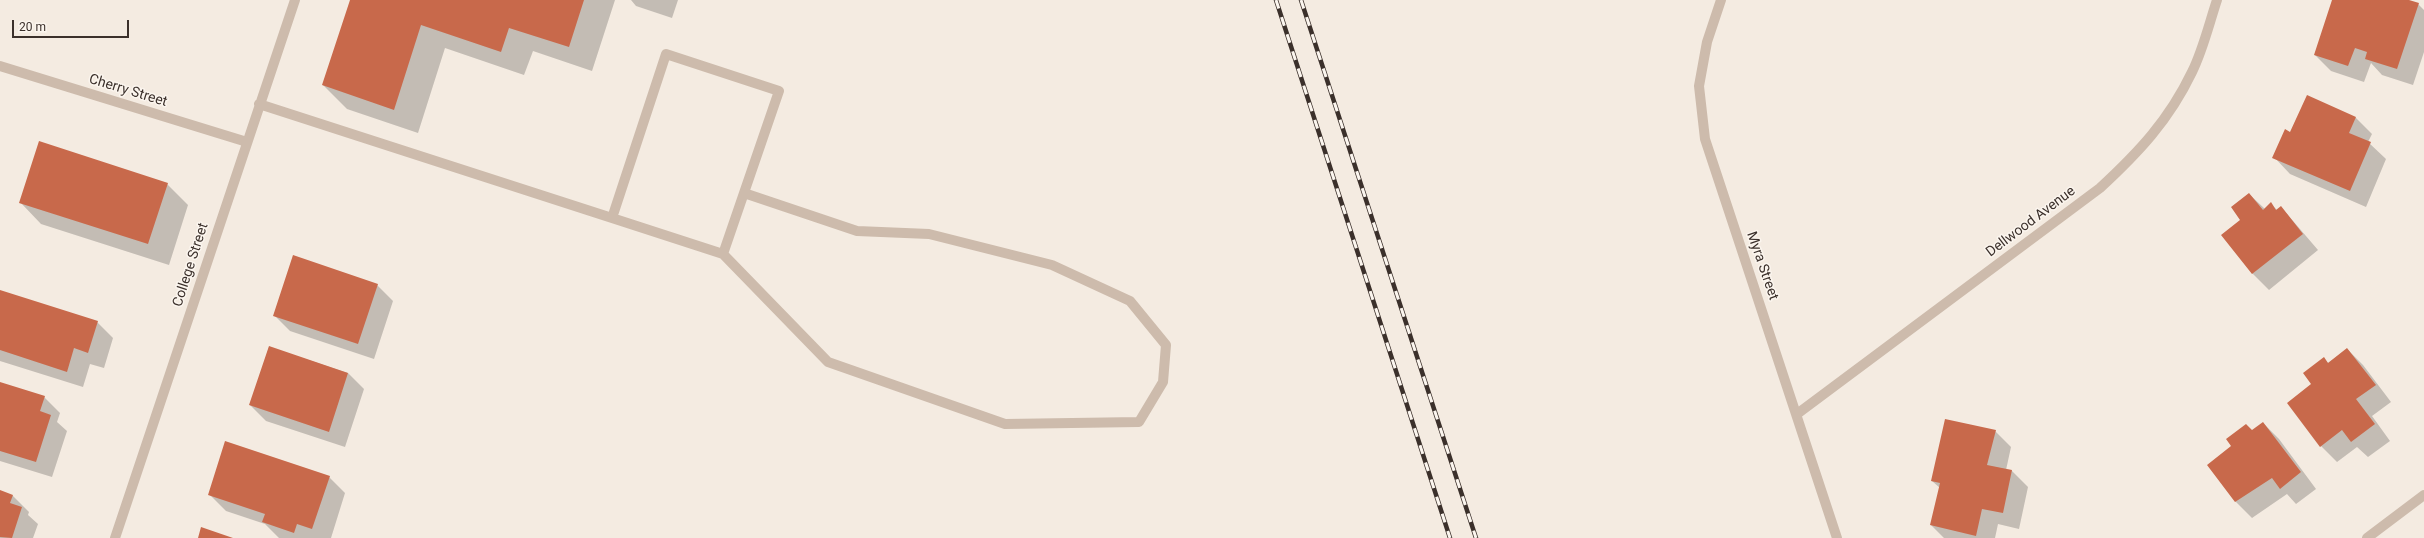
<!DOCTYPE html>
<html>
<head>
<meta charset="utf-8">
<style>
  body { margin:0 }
  #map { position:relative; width:2424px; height:538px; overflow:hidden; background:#f4ebe1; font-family:Roboto,sans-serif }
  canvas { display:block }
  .scale { position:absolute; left:12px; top:20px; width:117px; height:18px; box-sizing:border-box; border:2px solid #3b302b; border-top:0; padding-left:5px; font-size:12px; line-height:14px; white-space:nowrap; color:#3b302b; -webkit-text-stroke:3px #fbf5ee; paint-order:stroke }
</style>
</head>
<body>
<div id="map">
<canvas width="2424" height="538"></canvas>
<div class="scale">20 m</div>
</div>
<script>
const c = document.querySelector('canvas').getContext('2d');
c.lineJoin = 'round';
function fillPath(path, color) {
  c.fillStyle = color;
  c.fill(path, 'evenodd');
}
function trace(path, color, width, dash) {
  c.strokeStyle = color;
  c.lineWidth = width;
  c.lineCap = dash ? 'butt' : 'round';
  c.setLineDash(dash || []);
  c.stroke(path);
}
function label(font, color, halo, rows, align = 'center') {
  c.font = font + ' Roboto,sans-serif';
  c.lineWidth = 3;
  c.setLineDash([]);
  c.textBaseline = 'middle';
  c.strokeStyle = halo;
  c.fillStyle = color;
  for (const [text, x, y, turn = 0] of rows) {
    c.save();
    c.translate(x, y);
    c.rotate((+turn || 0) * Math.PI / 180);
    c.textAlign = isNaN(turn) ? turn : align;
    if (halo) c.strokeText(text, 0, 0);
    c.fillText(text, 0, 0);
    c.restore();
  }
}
fillPath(new Path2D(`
  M352,0H615L592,71L533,51L524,75L445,48L418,133L347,109L323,85Z
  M631,0H678L672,18L636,6Z
  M2333,0H2406L2418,4L2424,10V52L2413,85L2382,75L2371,63L2364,82L2331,71L2315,55Z
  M2307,97L2356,118L2372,134L2368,142L2386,159L2366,207L2290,174L2274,157L2291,133Z
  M167,184L188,205L169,265L41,224L21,203Z
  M2249,194L2265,209L2271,204L2277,210L2281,207L2318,250L2269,290L2253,274L2222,235L2241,220Z
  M377,285L393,301L374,359L290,331L274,315Z
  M0,291L97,322L113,338L104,368L90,364L83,387L0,361Z
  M269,347L348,373L364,389L345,447L266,421L250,405Z
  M2347,349L2363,365L2391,402L2372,416L2390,441L2368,457L2357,447L2337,462L2321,446L2313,385L2323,358L2328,363Z
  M0,383L44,397L60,413L57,422L67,431L52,477L0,461Z
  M2263,423L2279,439L2316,489L2296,504L2287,494L2252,518L2236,502L2208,465Z
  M1995,431L2011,447L2006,470L2012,471L2028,487L2019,529L1998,524L1995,538H1944L1931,525L1940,488L1932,481Z
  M329,477L345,493L331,538H279L265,524L226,511L210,495Z
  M0,492L13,496L29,512L28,515L38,524L33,538H0Z`), '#0003');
fillPath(new Path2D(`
  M350,0H584L569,47L509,28L501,52L421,25L394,110L322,85Z
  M2332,0H2409L2419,3L2397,69L2365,59L2367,52L2355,48L2348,66L2314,55Z
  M2307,95L2356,117L2349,133L2371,142L2350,191L2272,158L2285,129L2290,132Z
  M39,141L168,183L148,244L19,203Z
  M2249,193L2263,210L2271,202L2276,210L2281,206L2303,234L2252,274L2221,235L2240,220L2231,207Z
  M293,255L378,284L358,344L273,316Z
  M0,290L98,321L88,353L74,348L67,372L0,350Z
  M269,346L348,373L329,432L249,405Z
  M2347,348L2376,385L2356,399L2375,424L2351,442L2342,430L2320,447L2287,403L2311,384L2303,373L2324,357L2328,363Z
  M0,382L45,396L40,411L51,415L36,462L0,451Z
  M1945,419L1996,430L1987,465L2012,470L2003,513L1982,509L1976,536L1930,525L1940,483L1931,481Z
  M2263,422L2301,472L2280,489L2272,478L2235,502L2207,465L2231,446L2226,439L2246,424L2252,430Z
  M225,441L330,476L312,529L297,524L294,533L262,522L265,514L208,495Z
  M0,490L13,495L10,503L22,507L12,538L0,537Z
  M201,527L233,538H198Z`), '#c8694b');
trace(new Path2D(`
  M1721,0L1707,42L1699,86L1705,139L1837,538
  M0,66L247,142
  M259,104L612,218L666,54L779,91L723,254
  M612,218L723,254L828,362L1005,424L1139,422L1163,382L1166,345L1130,301L1052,265L929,234L857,231L744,193
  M1797,414L2100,188C2139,152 2169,120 2192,72C2203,50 2209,24 2217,0
  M115,538L295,0
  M2367,538L2424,495`), '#cdbbac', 10);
const rail = new Path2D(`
  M1276,0L1450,538
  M1301,0L1476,538`);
trace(rail, '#3b302b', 4.5);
trace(rail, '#fbf5ee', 3, [9]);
label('14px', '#3b302b', '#fbf5ee', [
  ["Cherry Street",128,91,17],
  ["Dellwood Avenue",2031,222,-37],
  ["College Street",191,265,-72],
  ["Myra Street",1762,266,71]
]);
</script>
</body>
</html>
